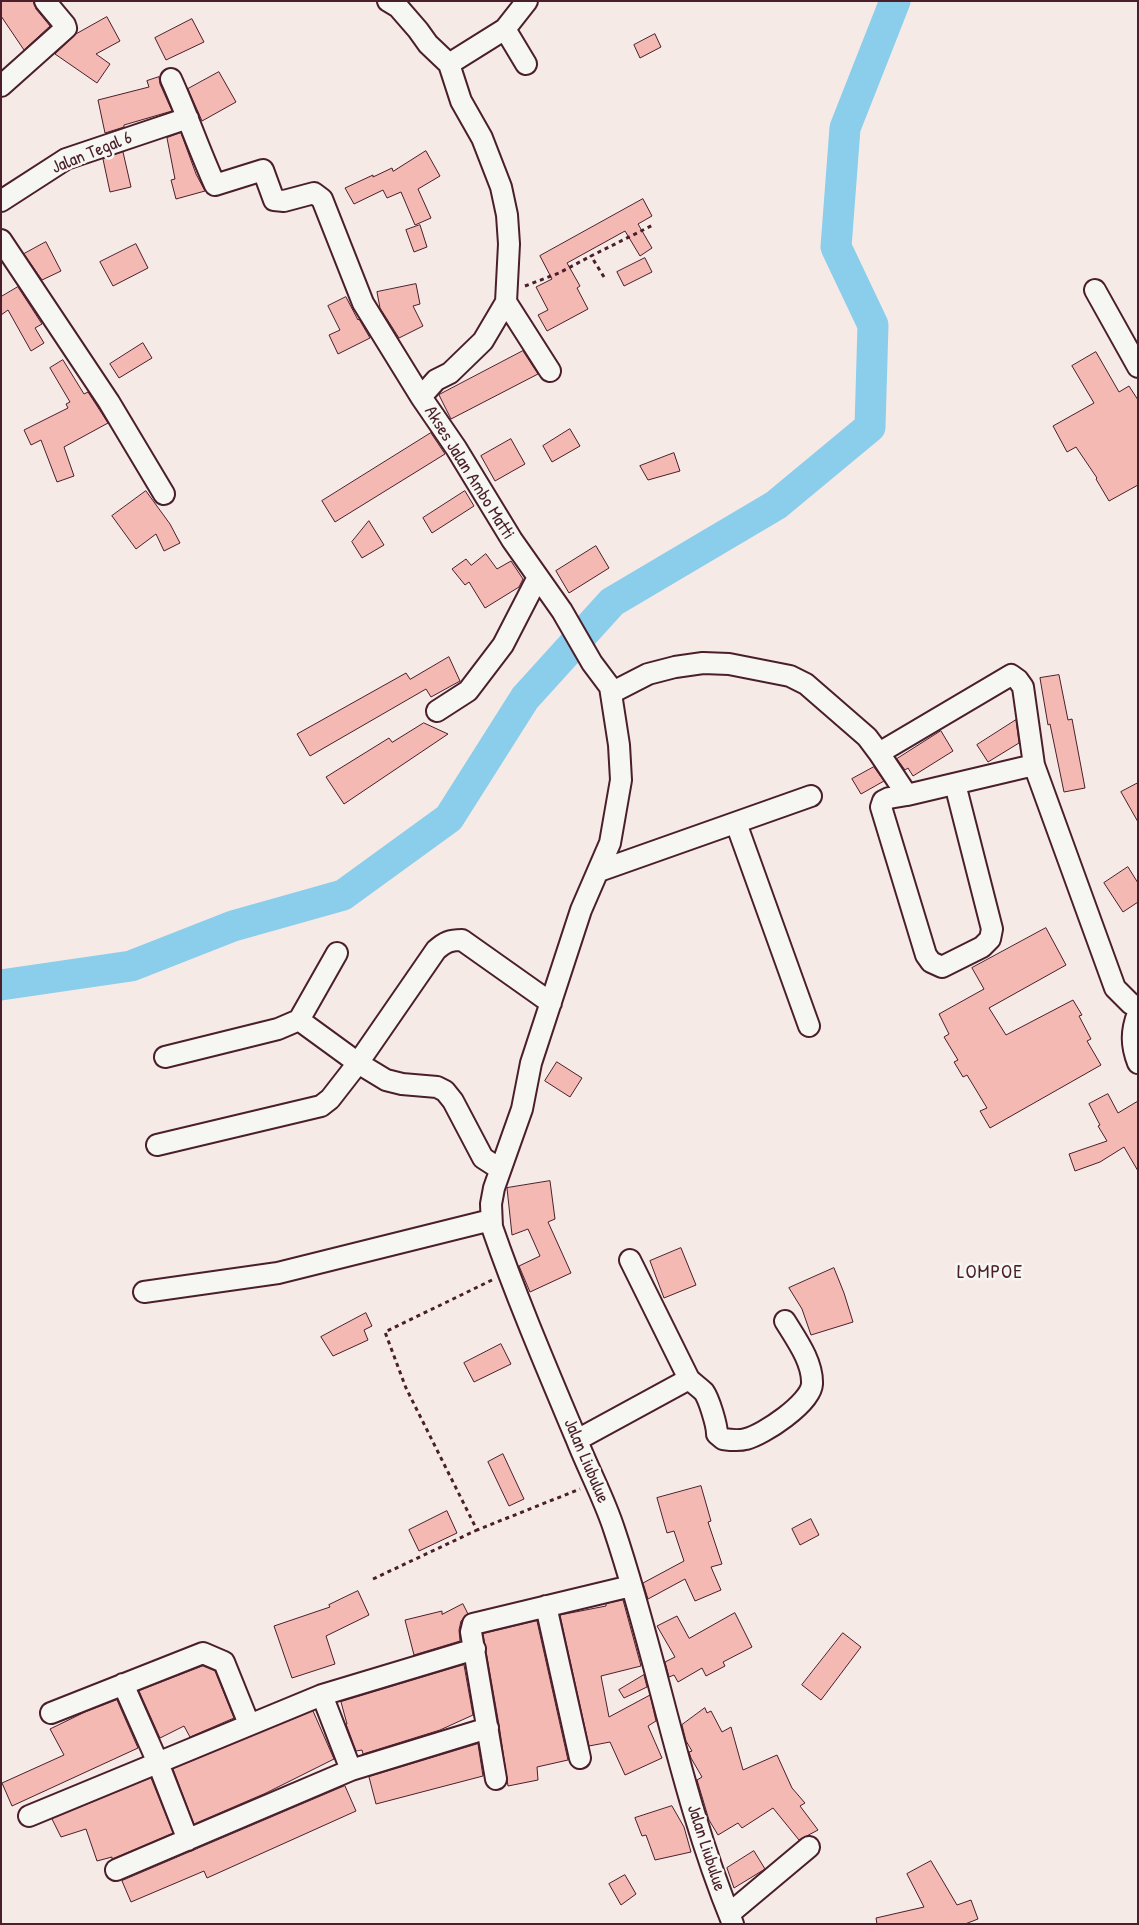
<!DOCTYPE html>
<html>
<head>
<meta charset="utf-8">
<style>
  body { margin:0 }
  #map { position:relative; width:1139px; height:1925px; overflow:hidden; background:#f6eae6; font-family:"Patrick Hand",sans-serif }
  canvas { display:block }
  .frame { position:absolute; inset:0; border:2px solid #4a1f2b; pointer-events:none }
</style>
</head>
<body>
<div id="map">
<canvas width="1139" height="1925"></canvas>
<div class="frame"></div>
</div>
<script>
const c = document.querySelector('canvas').getContext('2d');
c.lineJoin = 'round';
function trace(path, color, width, dash) {
  c.strokeStyle = color;
  c.lineWidth = width;
  c.lineCap = dash ? 'butt' : 'round';
  c.setLineDash(dash || []);
  c.stroke(path);
}
function fillPath(path, color) {
  c.fillStyle = color;
  c.fill(path, 'evenodd');
}
function label(font, color, halo, rows, align = 'center') {
  c.font = font + ' "Patrick Hand",sans-serif';
  c.lineWidth = 5;
  c.setLineDash([]);
  c.textBaseline = 'middle';
  c.strokeStyle = halo;
  c.fillStyle = color;
  for (const [text, x, y, turn = 0] of rows) {
    c.save();
    c.translate(x, y);
    c.rotate((+turn || 0) * Math.PI / 180);
    c.textAlign = isNaN(turn) ? turn : align;
    if (halo) c.strokeText(text, 0, 0);
    c.fillText(text, 0, 0);
    c.restore();
  }
}
trace(new Path2D(`
  M1,985L131,966L233,926L343,895L449,818L525,698L612,602L776,505L870,427L873,325L836,247L845,128L895,1`), '#8aceeb', 31);
const building = new Path2D(`
  M1,1H33L36,9L50,26L24,50L1,16Z
  M107,17L120,41L96,54L110,64L97,83L55,54L76,34Z
  M192,19L204,42L166,60L155,38Z
  M655,34L661,47L640,58L634,45Z
  M219,72L236,102L202,121L188,89Z
  M159,77L160,84L172,111L124,125V127L105,133L98,100L149,87L147,81Z
  M181,133L196,174L205,191L176,199L171,180L175,179L167,138Z
  M426,151L440,176L418,189L431,218L415,225L401,192L387,198L383,190L354,204L345,188L373,175V177L392,168L393,171Z
  M123,152L131,187L110,192L103,159Z
  M643,199L652,216L638,224L652,248L640,256L625,231L567,263L580,286L577,288L588,309L547,331L538,315L548,310L536,287L552,279L540,256Z
  M420,225L427,247L414,252L406,230Z
  M46,242L61,271L42,280L24,254Z
  M136,244L148,268L113,286L100,262Z
  M645,258L652,272L624,286L617,272Z
  M416,284L420,304L413,306L423,326L399,338L380,308L377,292Z
  M18,287L42,324L35,328L44,343L31,351L8,310L1,315V297Z
  M346,297L358,320L359,319L370,338L338,354L329,335L340,330L328,306Z
  M143,343L152,358L119,378L110,364Z
  M523,351L538,374L451,419L439,395Z
  M1096,352L1119,392L1129,386L1138,400V485L1109,501L1096,479L1097,478L1076,447L1067,452L1053,426L1094,403L1072,366Z
  M63,360L84,394L88,392L108,423L64,447L74,476L57,482L41,440L31,445L24,430L68,408L66,404L70,402L50,368Z
  M570,429L580,446L552,462L543,446Z
  M431,433L445,454L335,522L322,501Z
  M511,439L525,464L495,481L481,456Z
  M674,453L680,471L648,480L640,466Z
  M146,491L170,524L180,543L164,551L156,534L136,549L112,516Z
  M465,491L474,506L432,533L423,518Z
  M369,521L384,545L362,558L352,542Z
  M596,546L609,568L569,593L556,571Z
  M486,554L497,569L511,561L523,579L519,587L485,608L469,582L465,585L452,569L466,559L471,565Z
  M449,657L460,681L431,697L426,689L310,756L297,734L406,673L410,679Z
  M1059,675L1068,720L1072,719L1085,788L1064,792L1050,724L1048,725L1040,678Z
  M1016,720L1019,743L988,762L977,745Z
  M424,723L448,734L344,804L326,777L389,738L392,742Z
  M941,731L953,751L913,776L908,768L905,770L897,759Z
  M874,767L884,781L861,794L852,779Z
  M1138,783V822L1121,792Z
  M1128,867L1138,883V902L1123,912L1104,883Z
  M1046,928L1066,965L989,1008L1006,1035L1073,1000L1082,1015L1079,1016L1091,1039L1087,1041L1101,1065L990,1128L980,1111L987,1108L967,1075L963,1077L954,1062L958,1060L944,1037L949,1034L939,1014L984,989L972,968Z
  M557,1062L582,1078L570,1097L545,1081Z
  M1108,1094L1118,1113L1138,1101V1171L1124,1147L1100,1162L1075,1171L1069,1154L1107,1141L1098,1126L1100,1125L1089,1104Z
  M550,1181L555,1219L548,1222L571,1273L530,1292L519,1266L540,1256L528,1229L512,1235L507,1188Z
  M681,1248L696,1285L664,1298L650,1261Z
  M834,1268L844,1293L853,1322L811,1335L802,1309L789,1288Z
  M366,1313L372,1326L364,1330L368,1340L333,1356L321,1337Z
  M501,1344L511,1364L474,1382L464,1363Z
  M503,1454L524,1499L509,1506L488,1462Z
  M701,1486L711,1521L708,1522L722,1564L711,1567L721,1590L695,1601L685,1579L648,1599L643,1583L684,1561L674,1531L667,1533L657,1498Z
  M447,1511L457,1533L419,1551L409,1530Z
  M811,1519L819,1535L800,1545L792,1529Z
  M358,1591L369,1615L326,1636L335,1664L292,1678L274,1626L330,1607L329,1605Z
  M623,1600L641,1666L601,1676L609,1717L650,1695L656,1721L648,1726L662,1758L625,1775L610,1742L589,1746L560,1615L606,1606V1604Z
  M463,1604L468,1614L461,1621L459,1630L460,1641L414,1655L405,1620L442,1611V1614Z
  M735,1613L752,1647L723,1662L725,1666L706,1676L702,1668L678,1682L674,1675L669,1677L665,1662L675,1657L657,1626L677,1616L689,1638Z
  M537,1621L568,1760L537,1767L538,1780L508,1786L499,1725L483,1634Z
  M843,1633L861,1647L821,1700L802,1685Z
  M464,1665L473,1715L440,1730L363,1754L362,1750L356,1751L346,1724H347L341,1702Z
  M203,1666L215,1671L234,1718L190,1737L184,1726L160,1738L139,1691Z
  M644,1675L647,1687L624,1698L619,1690Z
  M117,1700L138,1748L12,1806L2,1783L64,1755L50,1729L85,1712Z
  M705,1708L707,1713L711,1711L722,1732L731,1727L743,1770L777,1755L792,1788L805,1803L800,1806L818,1830L799,1840L773,1808L742,1828L738,1823L718,1835L709,1820L697,1780L702,1777L691,1758L689,1752L692,1751L686,1741L682,1725Z
  M313,1711L334,1759L266,1793L194,1824L173,1769Z
  M478,1744L483,1776L376,1804L369,1777Z
  M151,1778L173,1833L112,1859V1857L97,1861L86,1829L61,1837L52,1819Z
  M345,1786L356,1811L207,1878L204,1871L131,1902L122,1881Z
  M672,1806L684,1827L691,1852L655,1860L646,1835L642,1836L635,1818Z
  M754,1851L765,1869L734,1888L727,1868Z
  M931,1861L957,1905L971,1900L978,1919L965,1924H877L876,1918L924,1907L907,1874Z
  M625,1875L636,1894L621,1905L609,1884Z`);
fillPath(building, '#f5b9b4');
trace(building, '#4a1f2b', 1);
const minor = new Path2D(`
  M388,1L398,7L418,30L428,44L449,64L461,101L482,138L501,187L507,215L509,244L506,302L483,341L450,373L436,380L421,397L456,448L512,540L562,611L592,663L610,687L619,745L621,780L610,843L581,910L531,1063L522,1109L494,1188L491,1204L492,1227C517,1299 547,1369 576,1438C588,1469 604,1498 614,1529C658,1659 680,1796 733,1924
  M505,29L526,64
  M449,64L505,29L527,1
  M171,79C187,114 199,150 215,185L263,170L274,200L284,201L314,193L322,199L363,303L421,397
  M1,86L66,28L65,25L45,1
  M1,201L66,159L188,118
  M1,240L109,402L164,494
  M1095,290L1138,367
  M506,302L550,371
  M611,693L648,674L675,667L703,663L729,664L790,676L806,684L867,737L879,753L907,795L1034,765L1115,988L1131,1004L1138,1006
  M437,711L468,691L503,645L538,577
  M879,753L1011,675L1018,680L1023,687L1034,765
  M907,795L889,798L883,801L881,807L926,955L931,962L942,967L982,947L990,939L992,929L955,784
  M736,823L809,1026
  M599,871L811,796
  M1138,1013C1131,1031 1131,1045 1138,1063
  M299,1020L358,1063L386,1080L402,1084L437,1087L445,1091L453,1101L483,1158L500,1169
  M165,1057L278,1029L299,1020L337,953
  M157,1145L321,1106L330,1099L358,1063L436,950C445,942 450,940 462,940L551,1003
  M630,1260L689,1379C694,1384 699,1387 704,1392C709,1399 717,1425 717,1434L723,1439C730,1440 739,1441 746,1439C763,1435 811,1403 812,1384C813,1362 796,1339 785,1321
  M144,1292L278,1273L491,1220
  M577,1440L689,1379
  M546,1606L580,1758
  M123,1684L158,1763L188,1840
  M322,1695L351,1770
  M51,1713L203,1653L224,1662L249,1724
  M496,1779L471,1632L473,1624L631,1586
  M29,1816L322,1695L475,1649
  M116,1870L351,1770L488,1728
  M729,1914L809,1847`);
trace(minor, '#4a1f2b', 24);
trace(new Path2D(`
  M604,277L591,256L653,225
  M525,286L559,273L591,256
  M492,1280L385,1332L406,1388L477,1530L580,1489
  M373,1579L477,1530`), '#4a1f2b', 3, [4, 4]);
trace(minor, '#f6f6f2', 20);
label('18px', '#4a1f2b', '#f6f6f2', [
  ["Jalan Tegal 6",92,153,-22],
  ["Akses Jalan Ambo Matti",469,473,58],
  ["Jalan Liubulue",586,1461,67],
  ["Jalan Liubulue",706,1848,72]
]);
c.letterSpacing = '1px';
label('20px', '#4a1f2b', '#f6f6f2', [
  ["LOMPOE",990,1273]
]);
c.letterSpacing = '0px';
</script>
</body>
</html>
